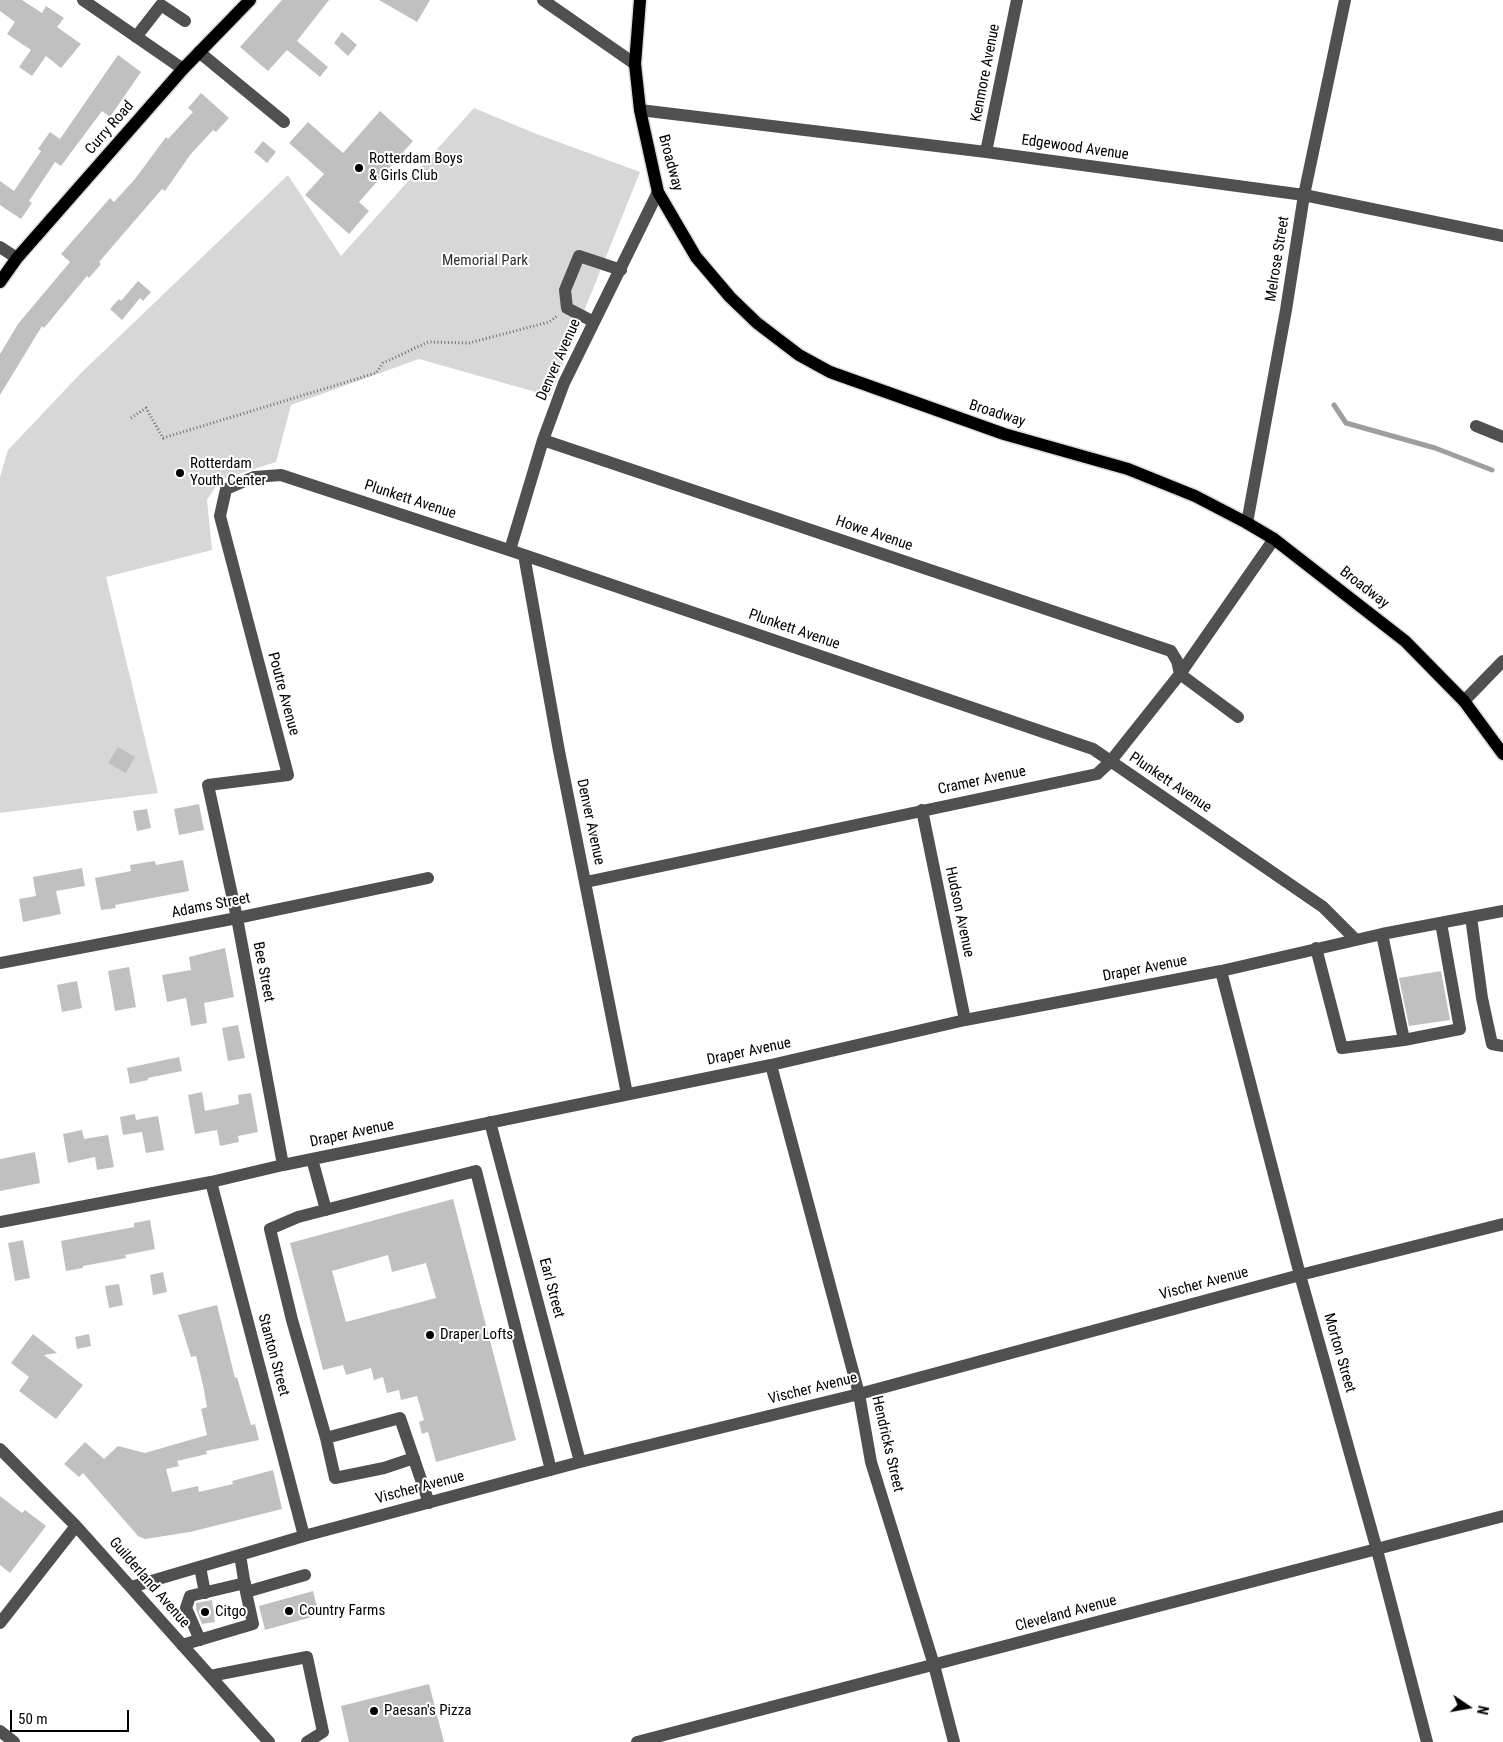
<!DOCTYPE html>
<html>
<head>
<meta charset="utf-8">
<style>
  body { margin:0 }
  #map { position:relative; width:1503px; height:1742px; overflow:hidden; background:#fff; font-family:"Roboto Condensed",sans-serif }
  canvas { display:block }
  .north { position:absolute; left:1443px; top:1682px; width:50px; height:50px; -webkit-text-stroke:4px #fff; paint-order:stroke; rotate:102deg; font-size:14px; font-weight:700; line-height:20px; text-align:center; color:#000 }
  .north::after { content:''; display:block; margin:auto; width:18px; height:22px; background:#000; clip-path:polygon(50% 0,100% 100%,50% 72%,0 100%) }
  .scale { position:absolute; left:10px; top:1710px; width:119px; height:22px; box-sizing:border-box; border:2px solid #000; border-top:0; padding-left:6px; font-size:15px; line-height:18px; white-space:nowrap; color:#000; -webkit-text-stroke:4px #fff; paint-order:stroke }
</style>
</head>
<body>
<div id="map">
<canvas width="1503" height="1742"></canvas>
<div class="north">N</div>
<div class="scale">50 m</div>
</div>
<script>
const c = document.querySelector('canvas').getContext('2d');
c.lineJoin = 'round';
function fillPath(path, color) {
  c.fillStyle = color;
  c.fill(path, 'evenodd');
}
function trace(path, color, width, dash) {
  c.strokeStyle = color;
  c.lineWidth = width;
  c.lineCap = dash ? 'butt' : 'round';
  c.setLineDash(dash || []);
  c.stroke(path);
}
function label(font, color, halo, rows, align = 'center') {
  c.font = font + ' "Roboto Condensed",sans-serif';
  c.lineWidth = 4;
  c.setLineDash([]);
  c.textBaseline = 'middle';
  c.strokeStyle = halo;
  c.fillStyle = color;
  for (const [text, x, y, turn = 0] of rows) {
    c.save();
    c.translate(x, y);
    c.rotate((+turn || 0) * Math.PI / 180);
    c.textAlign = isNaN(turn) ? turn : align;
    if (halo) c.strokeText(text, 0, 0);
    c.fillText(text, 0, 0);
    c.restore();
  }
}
fillPath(new Path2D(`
  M474,108L534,133L640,172L550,396L419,359L291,405L276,462L220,480L207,500L212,550L106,577L158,793L0,813V477L8,450L81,373L288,175L341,256Z`), '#d7d7d7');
trace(new Path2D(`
  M1334,405L1346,423L1435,448L1492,470`), '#9e9e9e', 5);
fillPath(new Path2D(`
  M0,0H22L42,13L46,6L64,18L57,27L81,44L61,68L46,56L32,76L19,67L31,50L7,34L15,22L0,11Z
  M282,0H329L297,41L328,67L320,77L287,50L268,71L240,47Z
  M379,0H430L417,22Z
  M342,32L357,45L348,56L334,43Z
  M118,55L141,72L110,117L102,111L61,166L55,162L29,201L32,203L21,219L0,205V181L14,191L41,151L38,149L50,132L60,139Z
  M201,93L229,118L216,132L213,130L190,155L165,191L162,189L99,262L101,264L89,278L87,276L44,328L42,326L0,395V354L18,324L70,262L61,254L110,198L114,202L135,179L166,137L168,139L193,112L188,108Z
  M380,111L413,141L359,202L369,211L349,234L305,195L324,174L289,143L308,122L343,153Z
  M263,141L276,152L267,163L254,152Z
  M138,281L151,292L143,301L140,298L122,320L110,309L119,299L121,301Z
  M118,747L135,757L126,773L108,763Z
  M199,804L204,830L179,835L174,809Z
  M147,809L151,828L137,831L133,811Z
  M183,860L189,891L115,905L116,908L101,910L95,878L131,871L130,865L155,861L156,865Z
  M82,868L85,886L56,891L61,914L23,922L19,899L36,896L33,877Z
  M225,948L234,997L204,1003L207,1023L191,1026L186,998L167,1002L162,975L191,970L189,957Z
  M129,967L136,1007L115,1011L108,971Z
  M1441,971L1450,1020L1409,1026L1399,978Z
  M77,981L82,1008L62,1012L57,985Z
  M238,1025L245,1058L228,1061L222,1028Z
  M179,1057L182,1071L148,1078V1080L130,1084L127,1068Z
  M202,1092L205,1111L239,1104L238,1095L251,1093L258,1132L238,1136L239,1142L220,1146L217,1130L195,1134L188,1095Z
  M135,1114L136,1120L158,1116L164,1150L146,1153L142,1132L123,1135L120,1117Z
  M82,1130L84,1139L108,1135L114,1167L97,1170L95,1157L68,1163L63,1134Z
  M35,1152L40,1183L0,1191V1159Z
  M453,1199L516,1440L436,1462L428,1432L422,1434L419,1422L424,1420L417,1396L401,1400L399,1390L387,1393L383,1377L374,1380L371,1368L346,1375L343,1365L323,1370L290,1243ZM388,1255L392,1272L426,1263L436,1298L346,1322L332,1271Z
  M150,1220L155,1249L125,1255L126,1258L83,1266V1268L66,1271L61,1241L134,1227V1223Z
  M23,1240L30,1278L15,1281L8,1243Z
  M163,1272L167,1292L153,1295L150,1275Z
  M119,1284L123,1305L109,1308L105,1286Z
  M217,1305L235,1378L237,1377L251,1425L255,1424L259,1440L206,1451L207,1454L177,1461L179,1466L166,1469L172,1492L198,1486L199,1492L233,1484L232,1481L273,1470L282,1509L190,1532L145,1539L138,1536L83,1473L79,1477L64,1464L85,1442L104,1459L118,1446L145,1453L207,1435L201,1409L207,1407L203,1385L196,1356L191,1357L178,1315Z
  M33,1334L57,1353L44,1355L83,1385L56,1419L19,1391L29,1377L11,1363Z
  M89,1334L91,1346L77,1349L75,1337Z
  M0,1496L22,1513L25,1510L46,1526L10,1573L0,1565Z
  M313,1591L319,1615L265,1630L259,1606Z
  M212,1600L215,1622L202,1624L196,1609V1603Z
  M429,1684L444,1742H349L341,1706Z`), '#c0c0c0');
const major = new Path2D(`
  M640,0L635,64L640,110L658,192L696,257L730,297L757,323L799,355L830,372L1004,434L1128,469L1195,496L1247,523L1274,539L1405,641L1464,701L1503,754
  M0,282L17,258L183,69L250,0`);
trace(major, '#dbdbdb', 15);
trace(new Path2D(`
  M131,418L146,408L163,438L376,373L383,363L428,342L469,343L549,322L557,316`), '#727272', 3, [1, 2.5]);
trace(new Path2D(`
  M83,0L183,69
  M543,0L635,64
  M136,37L161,5L185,21
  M199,52L284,122
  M640,110L986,152L1304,195L1503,236
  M986,152L1017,0
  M0,247L17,258
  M594,322L567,308L565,290L579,256L621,270
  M1476,426L1503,437
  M543,440L1171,651L1177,661L1180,674L1238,717
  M1247,523L1286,310L1304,195L1345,0
  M510,550L543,440L564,383L658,192
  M524,555L559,751L627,1094
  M1464,701L1503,661
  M922,810L965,1020
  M586,882L1097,774L1110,762L1180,674L1274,539
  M1471,917L1482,998L1492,1044L1503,1046
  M1316,948L1342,1048L1404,1040L1382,934
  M0,963L237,918L428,878
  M1221,971L1300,1275L1377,1550L1427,1742
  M1404,1040L1460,1029L1441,923
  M771,1065L859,1394L871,1462L934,1665L954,1742
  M490,1122L580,1462
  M312,1159L326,1210
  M283,1165L237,918L208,785L288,775L220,516L226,489L254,477L281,475L524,555L1093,749L1323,907L1356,940
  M211,1182L304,1536
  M0,1222L211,1182L283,1165L771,1065L965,1020L1221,971L1382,934L1503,911
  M326,1438L335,1478L384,1468L414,1458
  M0,1449L76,1526L269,1742
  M429,1503L400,1418L326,1438L292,1320L270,1229L298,1217L476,1171L551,1470
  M240,1555L246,1592L305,1575
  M200,1567L205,1593
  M131,1587L304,1536L580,1462L859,1394L1300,1275L1503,1224
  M0,1623L76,1526
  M200,1640L186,1608L190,1596L245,1583
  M182,1645L253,1624L246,1592
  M210,1676L307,1657L323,1732L307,1742
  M0,1731L14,1742
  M637,1742L1503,1516`), '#505050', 12);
trace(major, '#000', 12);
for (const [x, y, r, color] of [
  [359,168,5,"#000"],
  [180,473,5,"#000"],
  [430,1335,5,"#000"],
  [289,1611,5,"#000"],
  [205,1612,5,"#000"],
  [374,1711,5,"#000"]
]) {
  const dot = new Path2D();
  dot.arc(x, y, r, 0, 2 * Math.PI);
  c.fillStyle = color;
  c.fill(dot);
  trace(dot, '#fff', 2);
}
label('15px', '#000', '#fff', [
  ["Kenmore Avenue",986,73,-79],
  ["Curry Road",110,128,-49],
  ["Edgewood Avenue",1075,148,8],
  ["Broadway",670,163,75],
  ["Melrose Street",1278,259,-81],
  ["Denver Avenue",559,360,-66],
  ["Broadway",997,414,18],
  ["Plunkett Avenue",410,500,18],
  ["Howe Avenue",874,534,19],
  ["Broadway",1364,588,38],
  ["Plunkett Avenue",794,630,19],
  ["Poutre Avenue",283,694,75],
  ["Cramer Avenue",982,781,-12],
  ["Plunkett Avenue",1170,783,34],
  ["Denver Avenue",590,822,78],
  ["Adams Street",211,906,-11],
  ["Hudson Avenue",959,912,78],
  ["Draper Avenue",1145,969,-11],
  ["Bee Street",263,972,79],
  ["Draper Avenue",749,1052,-12],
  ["Draper Avenue",352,1134,-12],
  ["Vischer Avenue",1204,1284,-15],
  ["Earl Street",551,1288,75],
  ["Morton Street",1339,1353,74],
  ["Stanton Street",273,1355,75],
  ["Vischer Avenue",813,1389,-14],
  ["Hendricks Street",887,1444,77],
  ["Vischer Avenue",420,1488,-15],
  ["Guilderland Avenue",149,1583,49],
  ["Cleveland Avenue",1066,1614,-15]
]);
label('15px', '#000', '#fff', [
  ["Rotterdam Boys",369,159],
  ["& Girls Club",369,176],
  ["Rotterdam",190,464],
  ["Youth Center",190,481],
  ["Draper Lofts",440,1335],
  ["Country Farms",299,1611],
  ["Citgo",215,1612],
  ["Paesan's Pizza",384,1711]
], 'left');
label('15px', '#2e2e2e', '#fff', [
  ["Memorial Park",485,261]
]);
</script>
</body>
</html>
